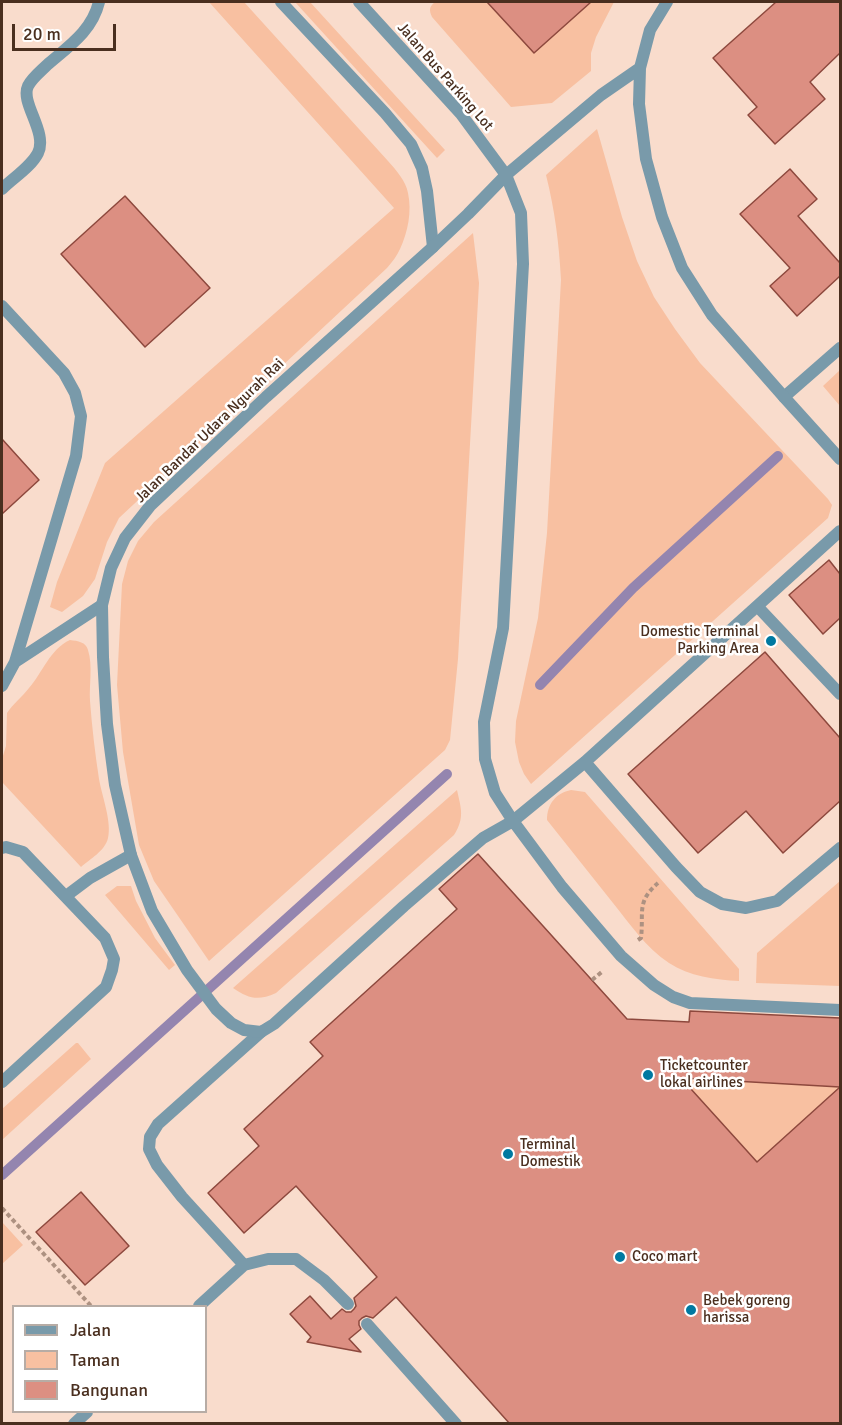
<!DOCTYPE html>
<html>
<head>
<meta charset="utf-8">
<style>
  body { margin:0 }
  #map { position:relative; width:842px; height:1425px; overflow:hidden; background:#f9dccc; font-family:Signika,sans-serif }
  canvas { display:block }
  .frame { position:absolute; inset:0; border:3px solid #4a2f1f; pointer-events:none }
  .legend { position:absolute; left:12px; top:1305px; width:195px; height:108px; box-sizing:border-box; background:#fff; border:2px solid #b7aca5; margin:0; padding:8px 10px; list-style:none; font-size:18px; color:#4a2f1f }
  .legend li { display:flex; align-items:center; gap:12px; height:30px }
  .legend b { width:30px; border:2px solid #b7aca5 }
  .scale { position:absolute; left:12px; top:24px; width:104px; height:27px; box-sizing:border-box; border:3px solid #4a2f1f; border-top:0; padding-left:8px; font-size:18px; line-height:21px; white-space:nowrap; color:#4a2f1f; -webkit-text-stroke:4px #fff; paint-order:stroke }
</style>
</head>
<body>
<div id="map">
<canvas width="842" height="1425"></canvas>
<div class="frame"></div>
<ul class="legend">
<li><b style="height:8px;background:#799aaa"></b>Jalan</li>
<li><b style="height:16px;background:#f8c0a1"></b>Taman</li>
<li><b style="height:16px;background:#dc8f82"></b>Bangunan</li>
</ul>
<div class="scale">20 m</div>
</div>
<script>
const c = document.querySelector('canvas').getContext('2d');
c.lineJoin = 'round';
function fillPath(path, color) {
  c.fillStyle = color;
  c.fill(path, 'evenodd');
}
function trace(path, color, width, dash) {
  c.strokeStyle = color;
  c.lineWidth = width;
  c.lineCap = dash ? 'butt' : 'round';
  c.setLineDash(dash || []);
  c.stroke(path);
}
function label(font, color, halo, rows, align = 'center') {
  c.font = font + ' Signika,sans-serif';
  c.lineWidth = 5;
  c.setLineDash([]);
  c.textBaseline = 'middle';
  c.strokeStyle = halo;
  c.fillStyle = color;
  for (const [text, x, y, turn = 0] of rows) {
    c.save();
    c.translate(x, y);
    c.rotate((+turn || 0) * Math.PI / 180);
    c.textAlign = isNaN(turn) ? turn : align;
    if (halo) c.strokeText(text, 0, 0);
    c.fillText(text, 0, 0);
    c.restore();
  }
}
fillPath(new Path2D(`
  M209,2H244L388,161C396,170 406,181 408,193C412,211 408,232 400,249C397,256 392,262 387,268L119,518L107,542L95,579L83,596L62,612L50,607L57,582L105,463L394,208Z
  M295,2H310L445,150L437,158Z
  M435,2H487L534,52L591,2H614L596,37L591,53V71L552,103L511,107L432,17C429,10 429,7 435,2Z
  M597,129L622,217L637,261L654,297L675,329L700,363L828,499L832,505L828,518L531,784L524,774L519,762L515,742L516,721L538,618L547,533L561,280C559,243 555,211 546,175Z
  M473,233L479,283L458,659L450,740L445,750L209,961L154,881L139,845L123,752L117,685L122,584L128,561L138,541L154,522Z
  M840,370V406L823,386Z
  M70,640C78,641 86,642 88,650C93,665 89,686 90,701C92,727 95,753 99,779C102,796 112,822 108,838C105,851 90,859 81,867L2,782V759L6,746L7,713C13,704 22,697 29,688C43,672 50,649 70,640Z
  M457,790C461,808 465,818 454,835L276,993C258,1001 249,999 233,988Z
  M571,790L585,792L739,969V981C715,980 689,976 669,963C646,948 630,924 613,903C591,875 569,848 547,820C547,804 556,793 571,790Z
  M840,881V986L756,983L757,953Z
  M117,886H131L136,901L155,938L175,965L169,970L105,895Z
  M76,1043H78L91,1059L2,1140V1109Z
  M686,1078L840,1087V1099L828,1098L757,1162L684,1081Z
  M2,1222L23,1245L2,1264Z`), '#f8c0a1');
trace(new Path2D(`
  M540,685L633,588L778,456
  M2,1175L447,774`), '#9485af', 10);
const building = new Path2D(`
  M487,2H591L534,53Z
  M776,2H840V53L810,82L825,99L775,144L748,115L757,107L713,58Z
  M790,169L817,199L798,216L840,263V276L797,316L770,286L790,268L740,214Z
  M125,196L210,288L145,347L61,254Z
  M2,439L39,480L2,514Z
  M829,560L840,574V618L823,634L789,595Z
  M765,652L840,738V801L783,853L746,811L698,853L628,774Z
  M478,854L627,1019L689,1022L690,1011L840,1018V1424H510L396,1297L373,1318L366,1316L362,1318L359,1321V1325L361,1329L349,1339L361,1352L307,1342L311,1337L290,1314L310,1296L331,1319L342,1309L346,1312H351L354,1309L356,1306L354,1298L377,1277L296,1186L244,1233L208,1193L259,1146L244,1129L323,1056L310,1042L457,909L439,889ZM681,1078L840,1087L757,1162Z
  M81,1192L129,1246L85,1285L36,1232Z`);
fillPath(building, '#dc8f82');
trace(building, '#8d483d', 1.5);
trace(new Path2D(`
  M638,940L641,938C644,912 636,902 658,883
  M592,980L603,971
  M2,1208L91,1306`), '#ad9181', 4, [4.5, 3]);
trace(new Path2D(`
  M281,2L385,113L411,144L422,168L427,191L433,247
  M2,189C13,178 31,167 38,153C48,132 20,103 28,86C32,78 41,71 47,65C69,46 92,31 99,2
  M2,306L64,373L75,393L81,416L76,456L15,662L2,686
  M784,397L840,348
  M757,606L840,694
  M15,662L102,605
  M585,762L676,867L700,892L722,904L746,908L777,901L840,848
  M513,821L585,762L840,531
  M2,848L6,847L23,852L105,938L114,959L112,970L106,987L2,1082
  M66,896L90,878L131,855
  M244,1265L182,1197L157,1165L149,1149L150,1137L158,1124L261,1032
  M199,1306L244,1265L268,1259H296L324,1280L348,1304
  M367,1324L456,1424
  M74,1424L87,1412`), '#799aaa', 12);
trace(new Path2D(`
  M359,2L461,114L506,175L521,213L523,264L503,628L484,722L485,759L495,793L513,821L562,887L621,956L654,985L673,997L690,1003L840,1010
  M667,2L650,30L640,68L639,104L646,159L662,217L682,268L712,315L784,397L840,459
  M513,821L483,838L404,906L274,1024L261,1032L244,1030L231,1023L216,1009L187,970L152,911L131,855L115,785L107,724L103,657L102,605L111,568L125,538L150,506L266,397L433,247L468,214L506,175L601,95L640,68`), '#799aaa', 12);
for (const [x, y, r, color] of [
  [771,641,6,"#0079a1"],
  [648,1075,6,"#0079a1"],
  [508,1154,6,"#0079a1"],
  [620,1257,6,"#0079a1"],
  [691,1310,6,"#0079a1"]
]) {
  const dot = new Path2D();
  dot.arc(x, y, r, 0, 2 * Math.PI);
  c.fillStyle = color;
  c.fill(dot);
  trace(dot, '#fff', 2);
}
label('15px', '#4a2f1f', '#fff', [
  ["Jalan Bus Parking Lot",445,77,49],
  ["Jalan Bandar Udara Ngurah Rai",210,431,-44]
]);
label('15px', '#4a2f1f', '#fff', [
  ["Domestic Terminal",759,632,"right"],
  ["Parking Area",759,649,"right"],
  ["Ticketcounter",660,1066],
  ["lokal airlines",660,1083],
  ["Terminal",520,1145],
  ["Domestik",520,1162],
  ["Coco mart",632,1257],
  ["Bebek goreng",703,1301],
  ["harissa",703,1318]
], 'left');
</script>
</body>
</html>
